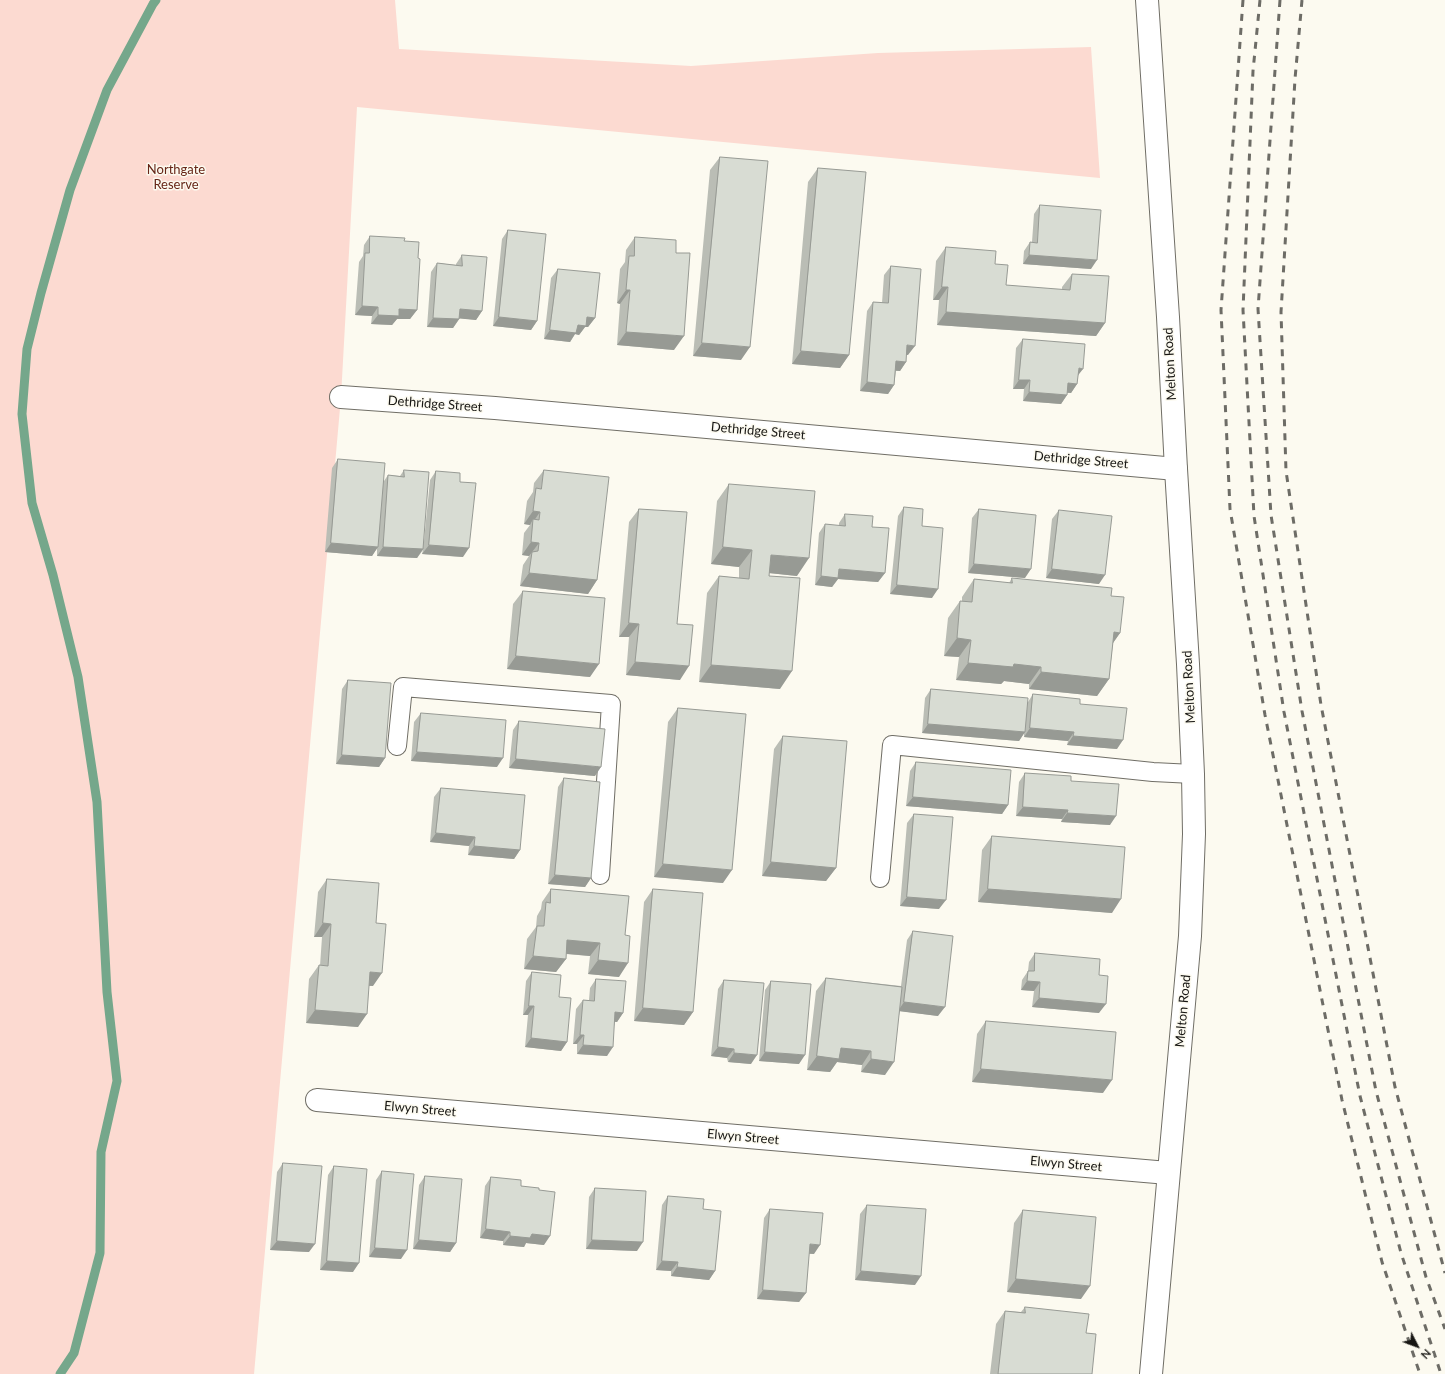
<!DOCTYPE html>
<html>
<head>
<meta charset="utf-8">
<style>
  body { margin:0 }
  #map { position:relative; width:1445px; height:1374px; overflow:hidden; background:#fcfaf0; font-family:Lato,sans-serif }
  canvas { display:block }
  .north { position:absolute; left:1397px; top:1326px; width:40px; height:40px; -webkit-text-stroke:3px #fcfaf0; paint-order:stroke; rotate:132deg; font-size:11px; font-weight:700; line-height:16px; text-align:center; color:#171613 }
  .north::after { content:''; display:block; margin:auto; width:14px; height:18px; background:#171613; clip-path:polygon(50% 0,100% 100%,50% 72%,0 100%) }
</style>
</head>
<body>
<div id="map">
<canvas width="1445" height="1374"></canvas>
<div class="north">N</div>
</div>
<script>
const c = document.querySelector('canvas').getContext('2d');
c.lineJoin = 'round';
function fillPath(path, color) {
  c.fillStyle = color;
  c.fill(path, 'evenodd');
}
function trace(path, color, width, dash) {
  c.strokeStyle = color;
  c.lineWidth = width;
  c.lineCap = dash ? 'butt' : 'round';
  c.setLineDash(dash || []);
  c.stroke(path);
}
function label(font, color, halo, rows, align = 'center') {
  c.font = font + ' Lato,sans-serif';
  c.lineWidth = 3;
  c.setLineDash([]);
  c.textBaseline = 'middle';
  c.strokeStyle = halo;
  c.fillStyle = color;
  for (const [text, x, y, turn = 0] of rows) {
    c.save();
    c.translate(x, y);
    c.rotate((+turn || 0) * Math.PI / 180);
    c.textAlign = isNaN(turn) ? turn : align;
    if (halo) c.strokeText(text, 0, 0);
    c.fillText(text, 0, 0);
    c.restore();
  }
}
fillPath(new Path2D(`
  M0,0H395L399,49L691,66L878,53L1091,47L1100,178L357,107L341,397L254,1374H0Z`), '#fcdad1');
trace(new Path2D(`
  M60,1374L74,1353L100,1253L101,1152L117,1081L107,992L97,802L78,677L53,575L32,503L22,414L27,349L41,293L70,190L107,90L153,4L156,0`), '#75a78b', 9);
const service = new Path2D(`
  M397,746L403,687L611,704L600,875
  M880,878L892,745L1153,772L1193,774`);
const minor = new Path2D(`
  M341,397L495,408L1176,469
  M317,1100L1168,1173`);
const tertiary = new Path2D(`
  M1147,0L1168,317L1176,469L1188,664L1193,774L1194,834L1190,936L1151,1374`);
trace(service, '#706e66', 20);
trace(minor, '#706e66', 24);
trace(tertiary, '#706e66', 24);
trace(service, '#fff', 18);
trace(minor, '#fff', 22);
trace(tertiary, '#fff', 22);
trace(new Path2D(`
  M1243,0L1221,310L1230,509L1265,715L1342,1100L1382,1262L1420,1374
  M1260,0L1253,71L1243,310L1254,516L1284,712L1360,1096L1401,1253L1441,1374
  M1280,0L1258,309L1271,515L1302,711L1376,1091L1426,1277L1445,1329
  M1302,0L1295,79L1281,312L1286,471L1321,705L1395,1087L1445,1273`), '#6d6c66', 3, [7, 7]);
fillPath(new Path2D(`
  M720,157L741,360L693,356L710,170Z
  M818,168L849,355L840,368L792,364L808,182Z
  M1040,205L1091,269L1023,264L1024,251L1030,242H1032L1034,214Z
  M508,230L537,321L531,330L493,326L502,239Z
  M370,236L404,241L418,258L417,310L410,319H397L392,325L371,324L372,316L355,315L359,262L363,256L364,245Z
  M635,237L676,253L674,350L617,345L620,304L617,303L620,269L625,262L626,250Z
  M946,247L995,264L1006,285L1062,290V287L1072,274L1105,323L1096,336L937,325L939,300H933L936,261Z
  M462,255L482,311L476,320L460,318L453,328L427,327L431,272L437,263L456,265V264Z
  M891,266L908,355H906V362L900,371H896L894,385L888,394L860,391L867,311L873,302L882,303L884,275Z
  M558,269L595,318L588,327H585L579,335L575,334L570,342L544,339L551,278Z
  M1023,339L1078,375L1077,384L1071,393H1067V395L1061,404L1023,401L1024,389H1013L1016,348Z
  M338,459L384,481L388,475L400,476L404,470L424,541L430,480L436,471L460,482L463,557L422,554L423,550L417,558L377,556V548L372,556L325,552L332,468Z
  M544,470L597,580L588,594L520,586L523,565L529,556L522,555L524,533L530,525L524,524L527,501L533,492L534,483Z
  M729,484L797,576L769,573L780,689L699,682L707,593L719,576L739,578V567L711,564L717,501Z
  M904,507L922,526L932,598L890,594L898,516Z
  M639,509L677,624L680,680L626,675L629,637H619L629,522Z
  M979,509L1025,578L968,573L972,518Z
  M1059,510L1099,584L1046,578L1052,519Z
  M845,514L872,527L885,573L878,582L838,579L832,587L815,585L819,533L825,524L839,526V523Z
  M1012,578L1111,596L1120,633L1113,643L1109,679L1097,696L1029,689V684L1004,681L1001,684L956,680L959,657L944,656L948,618L960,601H962V597L974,579L1009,583Z
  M523,591L590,677L507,669L513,604Z
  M348,680L385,758L379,767L336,764L342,689Z
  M931,689L1028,702L1033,694L1080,704L1117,749L1067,745L1068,741L1024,737V733L1019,741L922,733L925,698Z
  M678,708L723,883L654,877L668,722Z
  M421,713L497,767L411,761L414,722Z
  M519,721L595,776L509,768L513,730Z
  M783,736L836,868L826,881L762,876L774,749Z
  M916,762L1008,805L1002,814L906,806L910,771Z
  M1025,773L1071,781L1110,825L1061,822L1062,819L1016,816L1019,782Z
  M564,778L591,878L585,887L548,884L558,787Z
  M441,788L520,850L514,859L468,855L469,846L430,842L434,797Z
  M914,814L939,909L900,906L907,823Z
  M992,836L1112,913L978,902L982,850Z
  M327,879L376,923L373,986H369L358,1027L306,1023L309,979L319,965L320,966L322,937H314L318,892Z
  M551,889L629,896L619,977L588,974L590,956L566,954V959L556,972L524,969L527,939L536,927L537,916L541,909L542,902Z
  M653,889L693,1012L684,1025L634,1021L644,902Z
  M913,931L938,1016L900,1011L885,1075L861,1072L862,1065L837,1062L830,1072L807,1070L816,991L826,978L901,986L907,940Z
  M1035,953L1099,975V1013L1032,1007L1034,991L1021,990L1022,980L1028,971L1029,962Z
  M532,972L559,997L567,1042L561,1051L525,1047L528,1015H523L526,981Z
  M596,979L623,1013L617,1022H615L607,1056L577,1054V1044H573L576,1009L583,1000H589L590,988Z
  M724,980L751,1064L728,1062L727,1058L711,1056L718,989Z
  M771,981L799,1064L759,1061L765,990Z
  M986,1021L1103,1093L972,1082L977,1034Z
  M283,1163L309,1252L270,1250L277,1172Z
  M334,1166L353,1272L320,1270L328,1175Z
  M382,1171L401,1259L369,1257L376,1180Z
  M425,1176L456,1243L450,1252L413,1249L419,1185Z
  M491,1177L521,1186L539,1190L544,1245L526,1243L524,1247L503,1245V1241L480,1238L485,1186Z
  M595,1188L637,1251L586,1249L589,1197Z
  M668,1196L715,1271L709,1280L671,1276V1271L656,1270L662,1205Z
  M867,1205L915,1285L855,1280L860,1214Z
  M770,1209L814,1254H809L806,1293L799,1302L757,1299L764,1218Z
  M1023,1210L1081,1299L1007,1292L1014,1223Z
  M1025,1307L1086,1333L1092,1374H990L996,1324L1005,1311L1021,1312Z`), '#babdb5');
fillPath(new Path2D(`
  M1029,255L1097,260L1091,269L1023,264Z
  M942,287H948L939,300H933Z
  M626,290H630L620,304L617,303Z
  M362,306L378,307L372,316L355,315Z
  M399,309L417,310L410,319H397L392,325L371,324L378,315Z
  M460,309L482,311L476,320L454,318Z
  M946,312L1105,323L1096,336L937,325Z
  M499,317L537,321L531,330L493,326Z
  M587,317L595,318L588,327H585L579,335L575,334L570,342L544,339L550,330Z
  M433,318L459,319L453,328L427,327Z
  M626,332L684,336L674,350L617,345Z
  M702,343L750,347L741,360L693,356Z
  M907,345L915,346L908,355L901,354Z
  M801,351L849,355L840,368L792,364Z
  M896,361L906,362L900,371L890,370Z
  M1079,368L1083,369L1076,378Z
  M1019,380H1030L1024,389H1013Z
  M867,382L894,385L888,394L860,391Z
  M1068,383L1077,384L1071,393L1062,392Z
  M1029,392L1067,395L1061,404L1023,401Z
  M533,511L540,512L533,522V519L530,525L524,524Z
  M531,542L539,543L529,556L522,555Z
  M331,543L378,547L372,556L325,552Z
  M429,545L469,548L463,557L422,554Z
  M383,547L423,549L417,558L377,556Z
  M723,547L752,550L739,567L711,564Z
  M771,555L809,558L797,576L759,572Z
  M974,564L1031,569L1025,578L968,573Z
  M839,569L885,573L878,582L838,579L832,587L815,585L821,576Z
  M1052,569L1105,575L1099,584L1046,578Z
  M529,573L597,580L588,594L520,586Z
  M897,585L938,589L932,598L890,594Z
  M629,623L639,624L629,637H619Z
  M1114,632L1120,633L1108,650Z
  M957,638L971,640L959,657L944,656Z
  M516,656L599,664L590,677L507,669Z
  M635,662L689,666L680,680L626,675Z
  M968,663L1014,664L1041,667L1029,684L1004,681L1001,684L956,680Z
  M711,665L792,671L780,689L699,682Z
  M1041,672L1109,679L1097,696L1029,689Z
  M928,724L1025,732L1019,741L922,733Z
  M1030,728L1074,732L1068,741L1024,737Z
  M1073,736L1123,740L1117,749L1067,745Z
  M417,752L503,758L497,767L411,761Z
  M342,755L385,758L379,767L336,764Z
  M516,759L601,767L595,776L509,768Z
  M913,797L1008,805L1002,814L906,806Z
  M1023,807L1068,810L1062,819L1016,816Z
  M1067,813L1116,816L1110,825L1061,822Z
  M436,833L475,837L469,846L430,842Z
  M474,846L520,850L514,859L468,855Z
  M771,862L836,868L826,881L762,876Z
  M663,864L732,870L723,883L654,877Z
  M555,875L591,878L585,887L548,884Z
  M988,889L1121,899L1112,913L978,902Z
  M907,897L946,900L939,909L900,906Z
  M323,923L331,924L322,937H314Z
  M567,940L600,943L590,956L558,953Z
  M533,956L566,959L556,972L524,969Z
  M598,960L628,963L619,977L588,974Z
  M370,972L382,973L373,986L361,985Z
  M1027,981L1040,982L1034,991L1021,990Z
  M1039,998L1106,1004L1099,1013L1032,1007Z
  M904,1002L945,1007L938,1016L898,1011Z
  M529,1006H534L528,1015H523Z
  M643,1008L693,1012L684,1025L634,1021Z
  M315,1010L367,1014L358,1027L306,1023Z
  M615,1012L623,1013L617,1022L609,1021Z
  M580,1035H584L577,1044H573Z
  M531,1038L567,1042L561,1051L525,1047Z
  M583,1045L613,1047L607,1056L577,1054Z
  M718,1047L734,1049L727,1058L711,1056Z
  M841,1048L871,1051L862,1065L837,1062L830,1072L807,1070L817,1056Z
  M765,1052L805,1055L799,1064L759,1061Z
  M734,1053L757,1055L751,1064L728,1062Z
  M871,1059L894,1062L885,1075L861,1072Z
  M981,1069L1112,1080L1103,1093L972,1082Z
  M486,1229L510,1232L503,1241L480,1238Z
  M532,1234L550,1236L544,1245L526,1243L524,1247L503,1245L510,1236Z
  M419,1240L456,1243L450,1252L413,1249Z
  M592,1240L643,1242L637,1251L586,1249Z
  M277,1241L315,1244L309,1252L270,1250Z
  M810,1244L820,1245L814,1254L804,1253Z
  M375,1248L407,1250L401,1259L369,1257Z
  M327,1261L359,1263L353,1272L320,1270Z
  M662,1261L678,1262L671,1271L656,1270Z
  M677,1267L715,1271L709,1280L671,1276Z
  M861,1271L921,1276L915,1285L855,1280Z
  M1016,1279L1090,1286L1081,1299L1007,1292Z
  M763,1290L806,1293L799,1302L757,1299Z`), '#979a94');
const building = new Path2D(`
  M720,157L768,161L750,347L702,343Z
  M818,168L866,172L849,355L801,351Z
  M1040,205L1101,210L1097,260L1029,255L1030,242L1037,243Z
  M508,230L546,234L537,321L499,317Z
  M370,236L405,238L404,241L419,242L418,258L420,259L417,310L399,309V316L378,315V307L362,306L365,253H369Z
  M635,237L676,240V253H690L684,336L626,332L630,290H626L629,256H634Z
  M946,247L996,251L995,264L1008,265L1006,285L1070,290L1072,274L1109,276L1105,323L946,312L948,287H942Z
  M462,255L487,257L482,311L460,309L459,319L433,318L437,263L462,266Z
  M891,266L921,269L915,346L907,345L906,362L896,361L894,385L867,382L873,302L888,303Z
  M558,269L600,273L595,318L587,317L586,326L578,325L576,333L550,330Z
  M1023,339L1085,344L1083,369L1079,368L1077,384L1068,383L1067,395L1029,392L1030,380H1019Z
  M338,459L385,463L378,547L331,543Z
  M404,470L429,472L423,549L383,547L388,475L404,477Z
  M544,470L609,477L597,580L529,573L532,552L538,551L539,543L531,542L533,519L539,520L540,512L533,511L536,488L541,489Z
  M436,471L460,473V482L476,483L469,548L429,545Z
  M729,484L815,491L809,558L771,555L769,576L800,578L792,671L711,665L719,576L749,579L752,550L723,547Z
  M904,507L923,509L922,526L943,528L938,589L897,585Z
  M639,509L687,512L677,624L693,625L689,666L635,662L639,624L629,623Z
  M979,509L1036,515L1031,569L974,564Z
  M1059,510L1112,516L1105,575L1052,569Z
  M845,514L873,516L872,527L889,528L885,573L839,569L838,578L821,576L825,524L845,526Z
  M1012,578L1112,588L1111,596L1124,597L1120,633L1114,632L1109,679L1041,672V667L1014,664L1013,667L968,663L971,640L957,638L960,601L972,602L974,579L1012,583Z
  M523,591L605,598L599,664L516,656Z
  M348,680L391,683L385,758L342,755Z
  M931,689L1028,698L1025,732L928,724Z
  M1033,694L1080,699V704L1127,708L1123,740L1073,736L1074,732L1030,728Z
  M678,708L746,714L732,870L663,864Z
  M421,713L506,720L503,758L417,752Z
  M519,721L605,729L601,767L516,759Z
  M783,736L847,741L836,868L771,862Z
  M916,762L1011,770L1008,805L913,797Z
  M1025,773L1071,776V781L1119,784L1116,816L1067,813L1068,810L1023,807Z
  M564,778L600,782L591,878L555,875Z
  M441,788L525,795L520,850L474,846L475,837L436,833Z
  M914,814L953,817L946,900L907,897Z
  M992,836L1125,847L1121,899L988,889Z
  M327,879L379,883L376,923L386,924L382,973L370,972L367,1014L315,1010L319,965L328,966L331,924L323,923Z
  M551,889L629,896L625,935L630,936L628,963L598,960L600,943L567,940L566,959L533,956L537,926H544L546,902L550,903Z
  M653,889L703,893L693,1012L643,1008Z
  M913,931L953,936L945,1007L904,1002Z
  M1035,953L1100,959L1099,975L1108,976L1106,1004L1039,998L1040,982L1027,981L1028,971H1034Z
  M532,972L561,975L559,997L571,998L567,1042L531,1038L534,1006H529Z
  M826,978L902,987L894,1062L871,1059V1051L841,1048L839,1059L817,1056Z
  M596,979L626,981L623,1013L615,1012L613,1047L583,1045L584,1035H580L583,1000L594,1001Z
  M724,980L764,983L757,1055L734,1053V1049L718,1047Z
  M771,981L811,984L805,1055L765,1052Z
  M986,1021L1116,1032L1112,1080L981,1069Z
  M283,1163L322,1166L315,1244L277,1241Z
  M334,1166L367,1169L359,1263L327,1261Z
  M382,1171L414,1174L407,1250L375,1248Z
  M425,1176L462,1179L456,1243L419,1240Z
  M491,1177L521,1180V1186L539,1188V1190L555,1192L550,1236L532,1234L530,1238L510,1236V1232L486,1229Z
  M595,1188L646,1191L643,1242L592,1240Z
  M668,1196L704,1199L703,1209L721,1211L715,1271L677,1267L678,1262L662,1261Z
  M867,1205L926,1209L921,1276L861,1271Z
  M770,1209L823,1213L820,1245L810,1244L806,1293L763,1290Z
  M1023,1210L1096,1217L1090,1286L1016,1279Z
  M1025,1307L1089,1314L1086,1333L1096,1334L1092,1374H998L1005,1311L1025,1313Z`);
fillPath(building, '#d8dcd3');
trace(building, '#979a94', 1);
label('13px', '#672617', '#fcfaf0', [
  ["Northgate",176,170],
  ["Reserve",176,185]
]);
label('13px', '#171613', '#fcfaf0', [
  ["Melton Road",1170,364,-93],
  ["Dethridge Street",435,404,4],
  ["Dethridge Street",758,431,5],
  ["Dethridge Street",1081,460,5],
  ["Melton Road",1189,687,-93],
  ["Melton Road",1183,1011,-85],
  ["Elwyn Street",420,1109,5],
  ["Elwyn Street",743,1137,5],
  ["Elwyn Street",1066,1164,5]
]);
</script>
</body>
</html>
